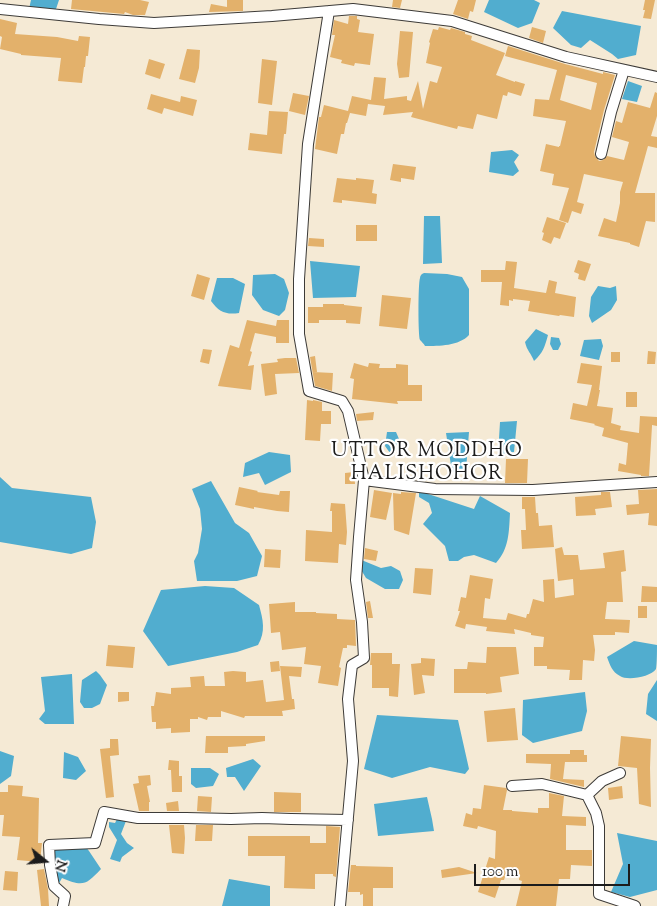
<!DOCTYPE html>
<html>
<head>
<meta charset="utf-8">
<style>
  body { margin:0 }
  #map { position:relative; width:657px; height:906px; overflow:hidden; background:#f5ead5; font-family:"Sorts Mill Goudy",serif }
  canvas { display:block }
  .north { position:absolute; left:20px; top:836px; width:50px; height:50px; -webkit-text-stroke:4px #fff; paint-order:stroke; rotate:107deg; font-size:14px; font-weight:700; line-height:20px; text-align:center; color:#1c1c1c }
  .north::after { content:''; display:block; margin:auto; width:18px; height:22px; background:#1c1c1c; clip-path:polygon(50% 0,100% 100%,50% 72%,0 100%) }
  .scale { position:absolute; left:474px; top:864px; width:156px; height:22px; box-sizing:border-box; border:2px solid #1c1c1c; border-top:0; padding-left:6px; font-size:15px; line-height:18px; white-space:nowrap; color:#1c1c1c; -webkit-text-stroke:4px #fff; paint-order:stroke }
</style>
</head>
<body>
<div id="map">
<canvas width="657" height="906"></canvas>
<div class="north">N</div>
<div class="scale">100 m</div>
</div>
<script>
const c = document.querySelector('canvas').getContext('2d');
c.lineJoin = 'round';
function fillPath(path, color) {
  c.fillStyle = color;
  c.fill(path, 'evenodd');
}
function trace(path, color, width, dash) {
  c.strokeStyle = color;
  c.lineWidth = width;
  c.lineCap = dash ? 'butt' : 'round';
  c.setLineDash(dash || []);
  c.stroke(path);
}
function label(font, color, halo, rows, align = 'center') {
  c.font = font + ' "Sorts Mill Goudy",serif';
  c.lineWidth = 4.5;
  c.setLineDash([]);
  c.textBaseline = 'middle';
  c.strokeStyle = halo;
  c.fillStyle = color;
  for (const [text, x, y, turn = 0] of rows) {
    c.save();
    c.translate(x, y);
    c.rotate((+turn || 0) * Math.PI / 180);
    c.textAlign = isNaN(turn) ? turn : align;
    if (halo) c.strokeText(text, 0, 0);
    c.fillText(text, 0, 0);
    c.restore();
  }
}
fillPath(new Path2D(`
  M31,0H59L55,12L29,9Z
  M489,0H534L540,3L532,23L518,28L484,12Z
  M562,11L641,26L636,55L618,59L612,54L590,40L581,48L571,45L553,28Z
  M628,81L642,86L637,102L622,99Z
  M512,150L519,155L514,162L519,171L513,176L489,172L491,152Z
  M424,216H440L442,263L423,264Z
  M310,261L360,266L356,297L313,298Z
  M424,273L447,274L462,277L469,289V335C459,346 439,346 425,346C424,344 421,341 420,340C418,336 418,283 420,278C420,276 421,275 422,274Z
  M275,274L284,279L289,293L285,310L279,316L263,310L252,295L253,275Z
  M217,278H233L245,284L239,313C226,315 219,312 211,301Z
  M598,286L610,288L616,286L617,300L611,310L592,323L589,316L591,297Z
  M536,329L548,335C545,346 543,353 534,361C531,353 527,351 525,342Z
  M551,337L559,338L561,344L558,350H553L550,344Z
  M601,339L603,346L599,360L580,356L584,340Z
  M517,421L514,452L498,455L500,422Z
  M387,432H396L399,439L395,448L390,453L385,446Z
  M469,432L466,470L452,472L446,433Z
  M269,452L290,455L291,472L265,485L259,473L243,477L245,463Z
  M0,477L12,488L91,497L96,522L92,548L71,554L0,542Z
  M211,481L235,523L249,533L262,556L257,576L237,581H197L194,561L198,553L202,529L200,509L192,489Z
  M419,491L474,509L480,496L510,513C509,532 509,549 496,563L474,555L464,557L458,561H449L445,546L423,524L432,513L429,503L419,497Z
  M359,559L381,568L391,566L400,571L403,580L399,589H385L366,578L360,568Z
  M205,586L234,588L259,605C263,620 266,631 258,645L237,652L168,666L143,631L161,590Z
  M634,641L657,645C657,650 657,664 656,669C651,677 627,681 620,676C612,672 610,665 607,657Z
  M96,671L100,675L107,685L100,704L92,708H84L80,702L82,680Z
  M72,674L74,724H45L39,719L45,711L41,677Z
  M657,680V721L646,714L648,694Z
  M585,692L587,711L582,731L533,743L522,735L523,700Z
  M377,715L458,720L469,769L465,774L430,767L392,778L364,769Z
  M0,751L14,756L11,776L0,784Z
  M64,752L78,757L86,771L76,780L63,778Z
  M253,759L261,766L244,791L235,777H227L226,768Z
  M191,768H210L219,774L213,786L196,788L191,784Z
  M427,797L432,819L434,831L378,836L374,804Z
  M118,817L126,821L121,834L127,843L134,848L122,857L120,862L110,859L117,840L109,827V822L115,823Z
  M617,833L657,841V890L630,897L611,892L623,864Z
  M85,846L89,851L101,869C86,885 83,887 62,878L58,885L52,866L54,848Z
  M229,879L270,886V906H222Z`), '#51adcf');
fillPath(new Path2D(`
  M72,0H140L149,2L145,15H133L125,12L124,14L71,9Z
  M227,0H243V11L209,12L211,4L227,7Z
  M393,0H402L400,8L392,7Z
  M458,0H476L473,12L470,11L468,19L453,14Z
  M645,0H655L651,19L643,18L645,10H643Z
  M349,16H357V19L360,20L358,32L374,34L370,65L355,63L354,66L341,63L342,60L330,57L335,35H332L334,20L348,24Z
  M0,19L17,23L15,34L57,37L78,41L79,36L90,37L88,56H86L85,67H84L82,83L58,81L61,58L21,55V54L0,49L2,37L0,36Z
  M439,27L450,30L451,28L465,32V34L472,36L471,40L505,53L496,75L515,82V81L525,84L521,96L508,92L507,96L503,95L497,119L477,114L473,129L458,126L457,129L411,117L413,112L383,115L385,106L368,104L366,116L350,113L347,123H346L344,134H341L337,154L315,149L319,117H321L324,105L348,111L352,96L371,100L374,77L386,78L384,99L407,96V100L411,101L418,81L423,109L430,81L437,83L442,67L426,63L430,43L429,42L433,29L438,30Z
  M532,27L546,31L543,43L529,38Z
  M400,31L413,32L409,77L399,78L397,64Z
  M508,46L565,64L603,74V72L615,75L604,110L594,152L595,156L599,161L603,160L607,156L624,160L629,142L612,137L616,121L622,123L628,102L650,108L655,92L657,93V116L651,136L657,137V148L648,146L635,193H655V222L646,221L639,247L630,244V243L598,236L604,218L616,222L620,203V192L623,182L584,174L577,202L584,204L581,214L572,211L568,223L559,220L569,188L552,185L554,174L540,171L546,144L559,147V146H560L566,121L533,116L535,99L549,100L557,70L505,56ZM566,75L597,83L591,110L560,100Z
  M187,49L200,50L199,68L195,83L179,79Z
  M149,59L165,64L160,79L145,74Z
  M262,59L277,61L272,105L258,103Z
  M293,93L309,96L305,115L289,111Z
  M151,94L180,102L181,96L197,100L193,116L164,108L162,114L147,109Z
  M269,111L288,112L286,134H284L282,154L248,150L250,133L267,135Z
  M393,164L416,167L414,180L401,178V182L390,180Z
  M337,178L356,180V178L374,180L372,193L377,194L376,204L342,200V203L333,202Z
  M547,217L566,223L560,239L554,237L551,244L542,240L544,233L542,232Z
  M356,225H377V241H356Z
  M309,238L324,239V247L308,246Z
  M578,260L591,264L585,281L578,279L579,274L574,272Z
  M506,261L517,262L514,288L546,293L549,280L557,282L555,293L576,297L574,317L560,315L559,316L528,311L530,301L513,299V301L509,300V306L500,305L502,282H481V270H505Z
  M197,274L210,278L204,300L191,296Z
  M382,295L411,298L407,329L379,326Z
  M323,304H344V305L362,307L360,324L346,323V320H319V323H308V307H323Z
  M247,320L276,326L277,320H289V343H276V337L255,333L250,351L252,352L248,366L254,365L251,390L218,386L230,345L239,348Z
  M203,349L212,350L209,364L200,362Z
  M648,351L656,352L655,364H647Z
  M611,352H620V362H611Z
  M315,356L317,372H313L333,373L332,391L315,386L310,357Z
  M285,358H296L299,373L275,374L277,394L265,396L261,364L278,362L277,359Z
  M354,363L368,367L369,363L380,364L379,368H396V364L408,365V385H422V401H397L398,404L352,399L354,379L350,378Z
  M581,363L602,366L599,390H600L597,406L613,408L611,423L621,426L620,430L639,433L640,416L657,417V426L652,425V426L649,476H641V475L618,471L619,463L626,465L628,443L602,436L604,428L594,425L595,424L570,419L573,403L587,406L592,385L577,383Z
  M626,392H637V407H626Z
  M307,400L313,401V400L322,402V411H331V424H321L320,441L305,440Z
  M374,412L373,420L357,421L356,414Z
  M506,459H528L527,483H505Z
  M354,472L355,484H345V473Z
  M239,487L258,491L257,492L279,495L280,491H290L289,512L277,511L254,507V509L235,505Z
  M657,489V526L648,525L649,513L627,515L626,505L639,504L638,490Z
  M374,490L392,493L386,520L370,517Z
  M401,492L416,493L409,535L394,530L393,493L401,494Z
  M601,492H610L612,507L595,509L596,515L576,516L575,497L601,495Z
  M522,497H535L536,513H538L539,526L552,525L554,547L522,549L521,530H526L525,509H522Z
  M331,503L345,504L347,532L346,545L339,544L338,563L305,561L306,530L332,532V511H330Z
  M562,547L564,555H578L580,570L605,568L603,553L624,550L626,571L621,572L623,602H607L605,619L630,620L629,633L615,632V635H593L595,650L594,661L583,660L582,680H569L570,670L547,669V666H534V647H543L544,637L531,635V633L514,629L515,634L486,631L487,627L466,624L465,629L455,626L460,611H458L461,597L466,598L470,575L493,579L490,599L485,598L483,618L506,620L508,613L526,618L527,614H529L533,599L544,602L543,580L554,579L555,598L574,595L573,579L558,581L555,549Z
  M365,548L378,551L376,561L364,559Z
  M265,549L281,550L280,568L264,567Z
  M415,568L433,569L431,595L413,593Z
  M642,586L657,587V602H641Z
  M370,601L373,618H368L366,602Z
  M295,602V612H316V613L337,614V619L355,620L356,646L347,645V648H343L339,667L341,668L338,686L318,683L321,666L304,664L306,647L282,650L280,632L271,633L269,604Z
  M638,606H647V618H638Z
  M108,645L135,647L133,668L106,666Z
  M487,647H516L519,674L500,677L502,692L486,694V693H454V669H467L468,662L486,663Z
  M371,653H392V664H400L398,697L389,696V688H372V665H370Z
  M421,658L435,659L434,676L422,675L425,693L414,695L411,664L421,663Z
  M279,661L280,671L271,672L270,662Z
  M280,666L302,667L301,677L289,676L292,699H294L295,709L282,711L283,716H245L244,718L221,711V717H208L207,720L198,717V719H190V732L171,733V728L156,729V722H152L151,706H154L156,692L171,694V688L191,687L190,677L204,676L205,686H225L224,672L233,671L246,672V682L263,680L266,702L284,700Z
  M118,692H129V701L118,702Z
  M515,708L518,740L487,742L484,711Z
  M206,736H265V741L246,744V746L228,747V753H205Z
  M621,736L651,739L650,768L651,807L639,804L637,768L618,766Z
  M110,739H118L119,755L110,756L114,797L106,798L100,749L110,748Z
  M570,750H584V755H587V762H565L563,779L584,780V787L550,779L551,764L526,763V754H570Z
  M169,760L179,761V776H182V792H172L171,770H168Z
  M150,775L151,785L147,786L150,802H149V811H139L133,784L139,783L138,776Z
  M8,785L23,786L22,796L39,798L38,843H42L40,862L17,860L20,837L2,836L4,815H0V792H8Z
  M484,785L506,788L507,790L503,810H512V811L538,813V808H549V793L564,796L562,816L586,817V826L566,825V850H592V866L571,865L570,879H559L556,906H516L522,881L519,880V878L505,877L504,880H501L495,898L478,892L489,857L495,859L496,831L478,826L477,829L463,826L466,813L472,815L473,808L481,809Z
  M622,786L623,798L609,800L608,788Z
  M274,792L301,793V812H274Z
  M198,796L212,797L211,812L197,811Z
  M178,801L179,811H167L166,803Z
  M169,825H184L185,838L184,854L172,853Z
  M196,825H213L212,841H195Z
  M326,826L340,827L336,877L333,876V874H315V889L284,888L285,856H248V836H310V843H326Z
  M351,865H356V866L393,867V888H373V906H363V894L360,895V892H348Z
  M459,867L477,873L442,878L441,870Z
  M44,869L48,889L49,906H41L37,870Z
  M5,871L18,872L17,891L3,890Z`), '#e3b16b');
const minor = new Path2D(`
  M0,9L99,19L154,23L272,16L353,9L452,21L566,57L657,77
  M329,11L308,144L299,279V334L309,391L342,401L348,411L364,480L359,537L356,580L362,622L364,658L352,665L348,699L353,761L340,906
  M601,154L611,112L624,70
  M364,480L435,489L533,490L657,482
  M512,786L542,784L587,795L596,813L599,826V894L635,906
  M587,795L602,781L620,773
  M63,906L65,896L54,886L50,865L49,845L95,843L104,812L138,818H186L231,819L262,818L291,819L348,820`);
trace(minor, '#3d3b38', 12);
trace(minor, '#fff', 10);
c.letterSpacing = '1px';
label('20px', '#1c1c1c', '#fff', [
  ["UTTOR MODDHO",427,453],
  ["HALISHOHOR",427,476]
]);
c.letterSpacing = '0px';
</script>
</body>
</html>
